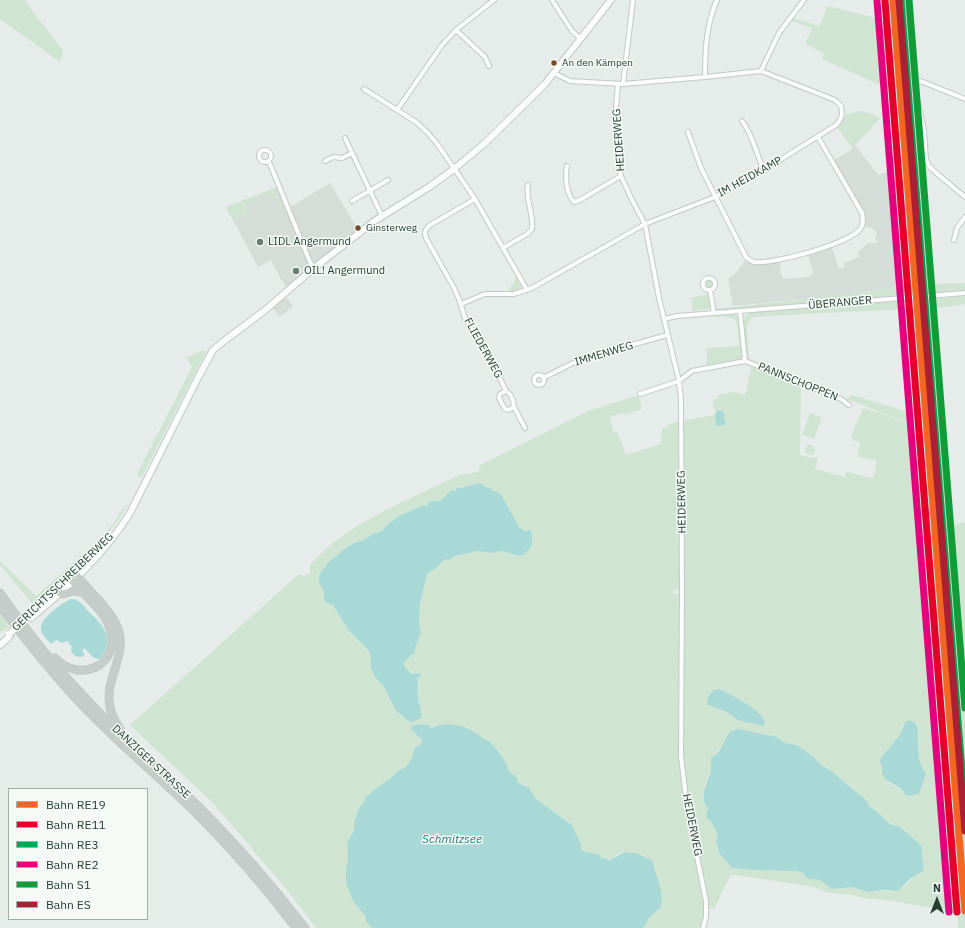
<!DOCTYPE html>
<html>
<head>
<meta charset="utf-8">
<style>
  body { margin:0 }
  #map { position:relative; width:965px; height:928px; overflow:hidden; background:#e6ece9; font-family:"IBM Plex Sans",sans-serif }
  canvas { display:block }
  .legend { position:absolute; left:8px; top:788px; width:140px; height:132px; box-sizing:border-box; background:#f5faf7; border:1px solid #a1afa8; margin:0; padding:5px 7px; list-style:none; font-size:12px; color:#243f32 }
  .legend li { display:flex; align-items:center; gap:8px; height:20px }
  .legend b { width:20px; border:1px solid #a1afa8 }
  .north { position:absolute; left:917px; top:880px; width:40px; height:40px; -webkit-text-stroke:3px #f5faf7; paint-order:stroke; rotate:0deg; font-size:11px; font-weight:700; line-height:16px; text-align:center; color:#243f32 }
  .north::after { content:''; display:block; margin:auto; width:14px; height:18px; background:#243f32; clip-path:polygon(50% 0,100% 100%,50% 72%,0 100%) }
</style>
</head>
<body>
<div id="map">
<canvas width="965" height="928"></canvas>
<ul class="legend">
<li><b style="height:5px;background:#f26522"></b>Bahn RE19</li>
<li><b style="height:5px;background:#e4002b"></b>Bahn RE11</li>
<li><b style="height:5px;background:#00a651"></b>Bahn RE3</li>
<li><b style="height:5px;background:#e5007d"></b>Bahn RE2</li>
<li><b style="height:5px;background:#109c37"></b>Bahn S1</li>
<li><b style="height:5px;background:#aa2135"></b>Bahn ES</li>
</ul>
<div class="north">N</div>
</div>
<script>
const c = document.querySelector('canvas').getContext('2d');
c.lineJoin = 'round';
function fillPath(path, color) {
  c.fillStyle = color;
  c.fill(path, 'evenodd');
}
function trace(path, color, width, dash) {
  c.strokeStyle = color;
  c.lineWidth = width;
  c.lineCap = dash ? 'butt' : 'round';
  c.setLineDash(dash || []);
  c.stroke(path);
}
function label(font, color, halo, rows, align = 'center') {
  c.font = font + ' "IBM Plex Sans",sans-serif';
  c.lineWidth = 3;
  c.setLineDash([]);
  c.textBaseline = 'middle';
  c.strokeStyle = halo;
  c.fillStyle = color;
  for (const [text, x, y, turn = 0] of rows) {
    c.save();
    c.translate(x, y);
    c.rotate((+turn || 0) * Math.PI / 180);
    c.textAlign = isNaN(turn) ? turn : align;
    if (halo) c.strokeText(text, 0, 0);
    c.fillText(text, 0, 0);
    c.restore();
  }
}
fillPath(new Path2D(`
  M890,0H906L914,93V117L918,150L928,284L927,293L965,759V928H964L950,773L915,300L912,286L911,285H907L854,294L733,306L728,279L734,275L745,261L756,263L779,260L782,277L785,279L809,277L813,273L808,254L831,246L839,268H844V263L859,257L858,252L868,243H877V240H875L877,233L871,228L864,226L865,220L834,160L850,151L855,145L878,175L902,166L901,132Z
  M330,183L358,230L318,262L310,260L289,208Z
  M279,187L311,268L286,288L271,260L258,267L226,207Z
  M285,296L293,306L280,317L272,307Z`), '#d5ddd8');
fillPath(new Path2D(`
  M0,0H25L34,13L62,49L63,52L60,62L0,19Z
  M887,0H890L901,132L900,141L896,139L898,133L884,117L886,112L895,114L893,91L822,59L824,53L805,44L812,28L791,21L793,18L820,26L827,6L889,21Z
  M914,93L920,121L924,159L928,166H926L918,159L914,117Z
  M861,111L873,114L880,118L853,148L837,128L847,114Z
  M275,188L281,205H280L272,194L260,196L244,205L248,214L233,221L226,207Z
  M515,277H516L521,288L519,290L510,291L509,289L514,282Z
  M704.5 284a4.5 4.5 0 1 1 9 0a4.5 4.5 0 1 1-9 0Z
  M965,283V291L929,293L928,284Z
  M907,285H911L914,294L716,311V309L868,292Z
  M710,294L711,305L709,309L693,311L691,298Z
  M965,296V304L932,309L950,526L965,522V759L927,299Z
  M915,300L950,773L964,928H958L957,912L887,900L864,898L849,894H837L826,892L814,887L736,875L730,876L714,909H707L688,807L682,756V421L713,415L715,412L712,401L719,398L718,395L734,392L745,395L752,366L801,384L800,455L818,459L815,469L845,477L846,472H849L873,479L877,461L857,456L860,442L854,441L851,436L863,408C875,412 913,422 918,433C922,442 920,455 922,464C921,447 925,432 908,423L847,399L852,395L914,414L918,409L911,309L820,313L754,317L750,319L747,326L749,358C754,365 780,371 790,377L748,360L746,358L743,322L745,316L752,312ZM722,411L726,421L718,426L715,420V416ZM727,712L763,726L738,720ZM901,729L918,738L920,763L922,770L921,789L903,793C900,788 896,787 891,784C881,779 883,767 881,758L899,736ZM728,734L777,737L785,743L797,745L815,758L821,765L830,770L856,791L869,806L875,810L890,824L900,827L920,844L922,848V858L924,864L921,873C911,877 907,886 898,890C891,894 884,889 876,892L852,887L832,889L820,880L809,879L803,873L796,871L752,870L732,868L717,839L718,835L706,814L708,808L703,795L706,790L705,785L711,769V758L720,750Z
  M731,314L736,315L740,321L743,354L741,359L738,362L706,368L707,348L739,346C737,319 741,316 712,317V315Z
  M204,350L206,352L141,478L137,474L192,367L186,357Z
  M635,396L639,397L642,409L624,415L623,413L611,416L610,419L614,432L617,431L626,455L661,444L662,429L668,427L667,425L679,421L682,585L679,589L672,592L673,593L680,595L682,599L680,756L706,909L702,928H643L650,917L662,905L658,878L653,861C644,858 636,852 626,852C615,851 610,869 598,854L585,852L581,849L572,825L536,799L529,788L525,785L518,783C516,781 515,777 513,775C512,774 511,774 510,773C503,766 498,742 485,741C467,724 459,727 435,726L431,728H411L422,741L421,744L416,747L413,756L406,767L399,770L390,780L376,788L365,798L363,804L360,806L354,830L347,843L348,858L346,869V880L353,901L366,917L368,924L372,928H316L283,885L213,803L130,725L299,574L303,576L310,573V565C317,558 324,551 332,544C369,514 419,495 461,474H470L479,471L480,465L588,411ZM480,483L502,496L519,527L525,531L532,545L525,554L519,556L503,551L490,553L478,551L455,556L449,560L445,558L436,568L427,574L420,604L419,622L421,632L415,648V654H412L404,663C406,670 412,674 418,676L417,677V681L418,682C418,693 418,702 422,712L410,722L396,711L383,685L377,680L371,669V659L369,651L349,631L333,605L326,603L324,599L323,589L339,554L343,550L354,543L364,540L372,534L382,531L388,524L399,516L415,509L427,507L432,501H440L448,493C460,493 458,488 467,486C471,485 476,485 480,483Z
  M810,413L822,417L814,439L802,435Z
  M805 450a5 5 0 1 1 10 0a5 5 0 1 1-10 0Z
  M129,503C106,544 68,574 35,607L0,565V561L36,596L103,536L114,523L120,512Z
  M0,614L9,627L0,633Z`), '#d0e4d2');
fillPath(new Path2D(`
  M717,411H723L726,424L718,426L716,425L715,416Z
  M480,483L486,487L491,488L492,491H496L502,496L519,527L525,531L530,530L532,534V545L525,554L519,556L503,551L490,553L478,551L455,556L449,560L445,559L436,568L427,574L420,604L419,622L421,632L415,648V654H412L404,663L405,667L412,674L421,673L420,676L417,678V681L418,682C418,686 417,691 418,695C418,703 423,710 421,718L413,722H410L396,711L383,685L377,680L371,669V659L369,651L349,631L333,605L326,603L324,599L323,589L319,582V575L328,563L343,550L354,543L364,540L372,534L382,531L388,524L399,516L424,505L427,507L428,503L432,501H440L448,493L453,490L456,492V489Z
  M71,599C79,599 83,605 88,611C99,621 111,632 106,648C104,653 103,656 99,659L94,658L84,648L82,651L84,653V656L80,657L75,656L71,652L72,647L67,641L62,643L56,640L51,644C48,640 41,635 41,629C39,619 62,603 71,599Z
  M719,689C732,695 760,709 765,722L763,726L738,720L727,712L707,704L708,697L714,690Z
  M906,721C911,720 915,721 917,726C919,740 916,764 926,773L919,794L907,796L900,788L886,780L882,773V766L880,762L881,758L899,736Z
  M422,724L428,725L431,728C451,719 471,727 485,740C493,741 502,758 507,764C507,772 512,773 517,778V782L529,788L536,799L572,825L581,845V849L585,852L598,854L602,858L610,860L625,852L636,853L653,861C655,875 665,892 661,907L650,917L643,928H372L366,921V917L353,901L346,883V869L348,858L347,843L354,830L355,820L360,806L363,804L365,798L376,788L390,779L399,770L406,767L413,756V752L416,747L421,744L422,740L411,729L412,726Z
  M738,729L777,737L785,743L797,745L815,758L821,765L830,770L866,800L869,806L875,810L890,824L900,827L920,844L922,848V858L924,864L923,871L910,879L899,890L895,891L885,890L868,892L852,887L832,889L820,880L808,879L803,873L796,871L752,870L732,868L720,854L716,841L718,835L710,820L707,819L706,814L708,808C698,798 708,782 711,770C712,766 710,762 711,758C715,755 719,752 721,748C726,740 727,730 738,729Z`), '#a8d9d6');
const minor = new Path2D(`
  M552,0L572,31L581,39
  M908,0L916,94L924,130L926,159L929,166L934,171L965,197
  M456,30L485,57L489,66
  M761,71L779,33L804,0
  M705,77C705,50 706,25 717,0
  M915,80L923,82L965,99
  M618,84L616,107V124L618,158L621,176L633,202L645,224L659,298L679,381L681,399L682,591L681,756L687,807L706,901V917L703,928
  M623,84L633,0
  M364,89L416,122L428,133L438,145L475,199L527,290
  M397,110L442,45L456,30L494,0
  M742,121C752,133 757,156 764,170
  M688,132L701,168L746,257C748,259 750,261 754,262C772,265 852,243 861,228C864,223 863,218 862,213L818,137
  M345,138L382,216
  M259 156a6 6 0 1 1 12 0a6 6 0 1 1-12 0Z
  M268,161L270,164L310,262L314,268
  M325,161L333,157L342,158L352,153
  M567,166C565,176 566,194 574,202L580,200L621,176
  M475,199L430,225C425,229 424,232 426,238L454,288L459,299L465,318L495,368L506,391C511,393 514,402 514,407L525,428
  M352,201L388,180
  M954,240L957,228L965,217
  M503,248L527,234L532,229C534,214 525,199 528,185
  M703 284a6 6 0 1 1 12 0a6 6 0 1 1-12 0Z
  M710,290L714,313
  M461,304L485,294H514L532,288L645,224L715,197L764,170L836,125C842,119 843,114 841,106L835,100L761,71L705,77L623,84L570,81L554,73
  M740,311L745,361L841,399L849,405
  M664,319L677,316L965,293
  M534 380a5 5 0 1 1 10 0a5 5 0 1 1-10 0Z
  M543,378L579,360L667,335
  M506,391L500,394L499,398L505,409L508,410L514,407
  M640,394L679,381L692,371L745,361`);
const secondary = new Path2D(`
  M54,593L95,553
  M31,618C68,587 104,555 130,513L200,374L213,350L224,341L264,311L314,268L376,220L429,187L454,169L484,144L545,84L611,0
  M0,645L10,636`);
const trunk = new Path2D(`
  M75,573C87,590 114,612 119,632C126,657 104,681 110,707C111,715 116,722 120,729
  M0,593C27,632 57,669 90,703C124,740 163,772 199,807C237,845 272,885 305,928
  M60,593L63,594L73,591L81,592
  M0,606C27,642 54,676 85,708C120,744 159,777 195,812C231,848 265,887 296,928
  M55,658C81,685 121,664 110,629C105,610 81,593 70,578`);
trace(minor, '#c3c9c6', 6);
trace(secondary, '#c2c9c6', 8);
trace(trunk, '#c2cac6', 9);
trace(minor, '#fbfcfc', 4);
trace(secondary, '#fbfcfc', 6);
trace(trunk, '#c5cdca', 7);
const secondaryBridge = new Path2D(`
  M9,634L29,616`);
trace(secondaryBridge, '#c2c9c6', 8, []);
trace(secondaryBridge, '#fbfcfc', 6);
trace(new Path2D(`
  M893,0L965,911`), '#f26522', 7);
trace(new Path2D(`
  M885,1L957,912`), '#e4002b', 7);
trace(new Path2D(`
  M901,0L965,809`), '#00a651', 7);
trace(new Path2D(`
  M877,1L949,912`), '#e5007d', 7);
trace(new Path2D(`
  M909,0L965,708`), '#109c37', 7);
trace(new Path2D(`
  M899,0L965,831`), '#aa2135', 7);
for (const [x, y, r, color] of [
  [554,63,3.5,"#7a4b2a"],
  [358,228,3.5,"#7a4b2a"],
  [260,242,4,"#687c72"],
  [296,271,4,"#687c72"]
]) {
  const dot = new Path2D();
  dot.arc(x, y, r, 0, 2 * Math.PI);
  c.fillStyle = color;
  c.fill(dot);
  trace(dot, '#f5faf7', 1.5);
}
label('10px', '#243f32', '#f5faf7', [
  ["An den Kämpen",562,63],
  ["Ginsterweg",366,228]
], 'left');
label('11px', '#243f32', '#f5faf7', [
  ["HEIDERWEG",619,140,-94],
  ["IM HEIDKAMP",750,177,-29],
  ["ÜBERANGER",840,303,-5],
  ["FLIEDERWEG",483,348,61],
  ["IMMENWEG",604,354,-17],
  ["PANNSCHOPPEN",798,382,22],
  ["HEIDERWEG",682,502,-91],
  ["GERICHTSSCHREIBERWEG",63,582,-44],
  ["DANZIGER STRASSE",151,762,43],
  ["HEIDERWEG",692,825,79]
]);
label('11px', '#243f32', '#f5faf7', [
  ["LIDL Angermund",268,242],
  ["OIL! Angermund",304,271]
], 'left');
label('italic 12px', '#1e7b77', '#f5faf7', [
  ["Schmitzsee",452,840]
]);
</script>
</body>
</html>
